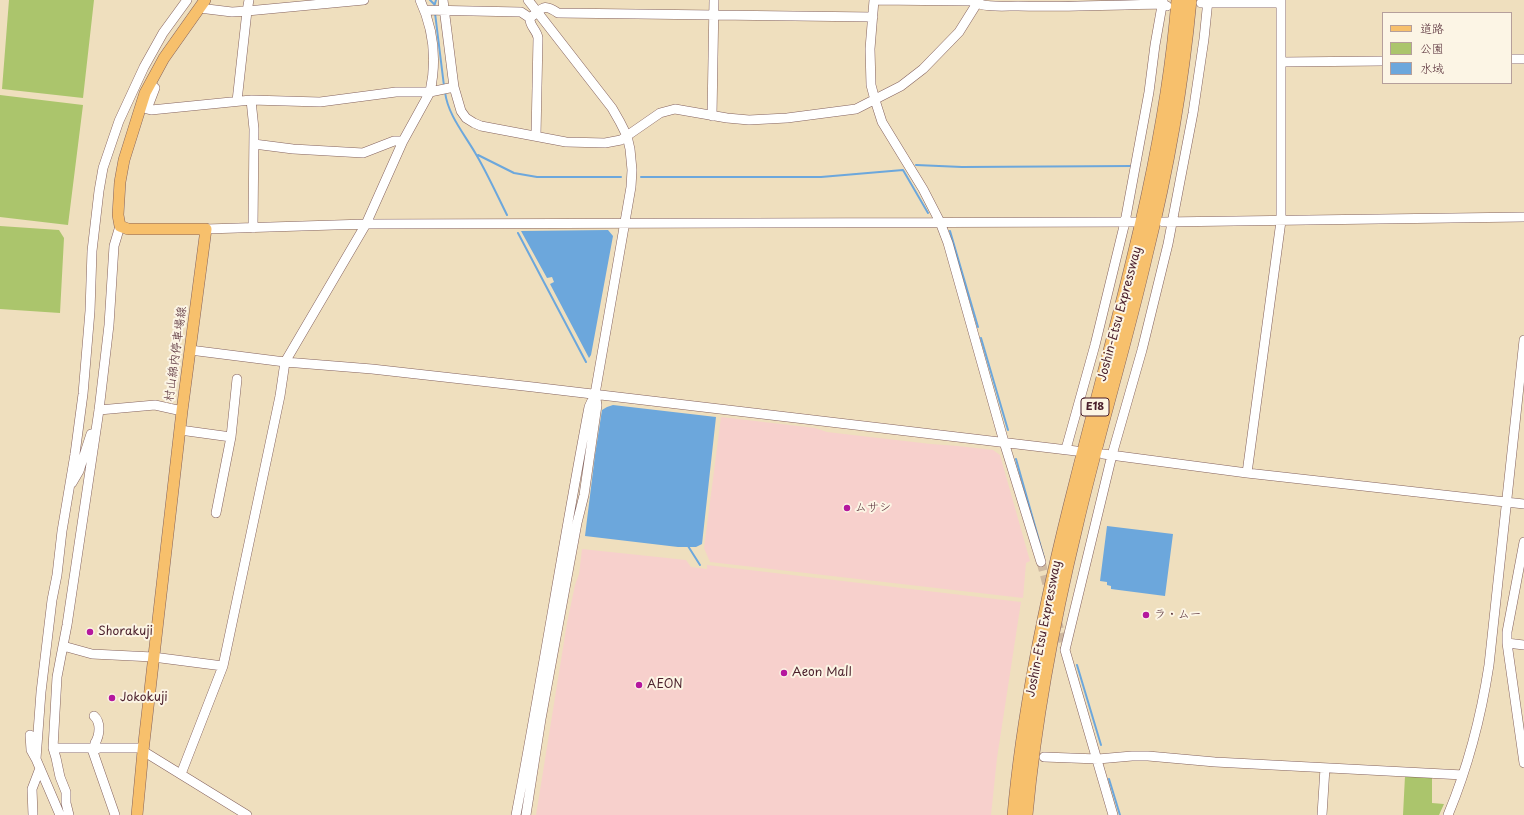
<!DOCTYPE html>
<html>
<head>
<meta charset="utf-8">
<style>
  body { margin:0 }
  #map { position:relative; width:1524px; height:815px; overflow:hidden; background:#efdfbe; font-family:"Playpen Sans","Klee One",sans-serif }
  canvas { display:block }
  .legend { position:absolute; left:1382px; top:12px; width:130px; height:72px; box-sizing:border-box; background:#fcf5e5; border:1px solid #b59f9b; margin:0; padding:5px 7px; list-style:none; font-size:12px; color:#4a1f2b }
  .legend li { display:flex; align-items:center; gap:8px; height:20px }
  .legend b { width:20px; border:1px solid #b59f9b }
</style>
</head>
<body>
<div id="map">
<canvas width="1524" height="815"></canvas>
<ul class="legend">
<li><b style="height:5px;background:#f7c06c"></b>道路</li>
<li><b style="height:11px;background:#abc56c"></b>公園</li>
<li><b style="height:11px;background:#6ca7dc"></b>水域</li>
</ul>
</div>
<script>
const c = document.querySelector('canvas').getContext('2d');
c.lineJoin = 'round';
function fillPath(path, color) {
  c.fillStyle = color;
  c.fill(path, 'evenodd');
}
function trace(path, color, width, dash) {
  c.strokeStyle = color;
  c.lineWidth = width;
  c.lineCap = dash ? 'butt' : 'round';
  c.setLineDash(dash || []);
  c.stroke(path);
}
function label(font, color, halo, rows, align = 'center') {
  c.font = font + ' "Playpen Sans","Klee One",sans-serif';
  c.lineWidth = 4;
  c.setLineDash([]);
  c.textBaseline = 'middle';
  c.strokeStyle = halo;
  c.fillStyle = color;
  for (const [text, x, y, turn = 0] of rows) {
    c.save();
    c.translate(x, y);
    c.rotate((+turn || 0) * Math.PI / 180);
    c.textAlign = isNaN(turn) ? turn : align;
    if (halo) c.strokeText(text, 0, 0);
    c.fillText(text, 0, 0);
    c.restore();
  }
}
fillPath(new Path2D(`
  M721,417L815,428L827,432L931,444L958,446L993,450L1000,455L1030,561L1026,563L1023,598L710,562L704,548Z
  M582,549L686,560L691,567L707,569V565L1021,602L997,758L991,815H536L567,623L575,585L579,574Z`), '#f7d0cc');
fillPath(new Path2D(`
  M9,0H94L83,98L2,89Z
  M0,95L83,105L68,225L0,217Z
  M0,226L59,230L64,238L60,313L0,309Z
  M1405,776L1432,777V803L1444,804L1439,815H1403Z`), '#abc56c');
fillPath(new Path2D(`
  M608,230L613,236L591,355L589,358L550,284L554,282L552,277L547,278L521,231Z
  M613,405L716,417L702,544L696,547H678L585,536L595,455L602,410L607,407Z
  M1107,526L1173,534L1165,596L1111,589V586L1107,585V582L1100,581Z`), '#6ca7dc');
trace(new Path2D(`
  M430,0L434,4
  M434,7L436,0
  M435,13L444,86
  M445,92C448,116 466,136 477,156C488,175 497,195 507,215
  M478,155L514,173L537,177H621
  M916,165L962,167L1132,166
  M641,177H821L903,170L928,213
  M950,231L978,327
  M518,233L586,362
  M981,338L1008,430
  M1016,459L1044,558
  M688,546L700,565
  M1077,665L1101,745
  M1109,779L1120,815`), '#6ca7dc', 2);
trace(new Path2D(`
  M1041,562L1049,592
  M1057,620L1065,650`), '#ceb9a1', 9, [9, 4.5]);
const minor = new Path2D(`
  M420,0C434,30 437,60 430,92L454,87
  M443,0L454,87L461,111L466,118L474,123L481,126L566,142L605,143L621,140L660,113L675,109L727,118L749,120L787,118L856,109L901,86L923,69L959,32L979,0
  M528,0L612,108L620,122L627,136L630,149L632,170L631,187L595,394
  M874,0L870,49L871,85L875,100L882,122L923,189L940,222L948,243L1004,442L1041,562
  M874,0L972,1C984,8 1004,6 1018,6C1066,7 1114,5 1163,4L1167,6
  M1201,3H1281
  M199,8L232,12L247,11L364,0
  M425,10L521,12L530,18C543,8 543,3 558,13L873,17
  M530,18C529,26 537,30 538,38L536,136
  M1511,59H1524
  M1281,62L1383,61
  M150,84L155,88L147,109L151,110L251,100L320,102L396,92H430L403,141L366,224L285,362L280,396L223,666L181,774
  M251,100L254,129L253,228
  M237,101L247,11L249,0
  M712,116L714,0
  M254,144L293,149L363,153L394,141H403
  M1163,222L1524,217
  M120,226L114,246L109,325L99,410L67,625L57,677L53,748H143
  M206,229L366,224L1135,222
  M190,350L285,362L372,369L533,387L1076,451
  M99,410L155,405L182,411
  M180,430L231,437L216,513
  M231,437L237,379
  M1066,449L1095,345L1125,222L1149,92L1155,45L1163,0
  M1103,454L1247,473L1524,504
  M1247,473L1281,221V0
  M72,483L79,471L91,434
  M1524,542L1507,632V643L1524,763
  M1507,643L1524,645
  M63,646L92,654L153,657L223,666
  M94,716C101,722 100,735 95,743L97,749
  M30,735L31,750L36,759
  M53,748L56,758L60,777L66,792V803L69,815
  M92,749L115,815
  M143,751L247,815
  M1044,757L1098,759L1132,756H1148L1215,762L1463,775
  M33,815L32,789L40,768
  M60,815L36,759L41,692L52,600L57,575L62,531L75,454L83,394L90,311L92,251L99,191L103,168L119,121L144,67L163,33L187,0
  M516,815C542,679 563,543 589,407L595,394L597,405L584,495L577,523L541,719L526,815
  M1113,815L1065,650L1112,455L1142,350L1168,244L1193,113L1204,39L1208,0
  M1322,815L1325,768
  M1448,815C1468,767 1481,717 1489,665L1524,340`);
const major = new Path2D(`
  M137,815L143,751L182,411L206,229H128L120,226L118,215L120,182L124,160L145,93L164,58L205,0`);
const highway = new Path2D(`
  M1014,815C1024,703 1048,591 1076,482C1116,322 1165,165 1178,0
  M1026,815C1035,718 1053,622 1076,527C1097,436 1125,346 1146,255C1167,171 1182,86 1190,0`);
trace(minor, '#84625e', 10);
trace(major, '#84625e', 12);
trace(highway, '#84625e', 14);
trace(minor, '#fff', 9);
trace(major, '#f7c06c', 11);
trace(highway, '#f7c06c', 13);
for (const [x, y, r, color] of [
  [847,508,4,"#b5179e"],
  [1146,615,4,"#b5179e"],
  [90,632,4,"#b5179e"],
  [784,673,4,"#b5179e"],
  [639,685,4,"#b5179e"],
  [112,698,4,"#b5179e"]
]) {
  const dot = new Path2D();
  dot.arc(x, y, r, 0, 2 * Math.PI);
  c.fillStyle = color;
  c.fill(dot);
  trace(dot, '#fcf5e5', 1.5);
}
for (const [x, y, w] of [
  [1095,407,28]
]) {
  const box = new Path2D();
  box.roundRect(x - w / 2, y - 9, w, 18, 3);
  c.fillStyle = '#fcf5e5';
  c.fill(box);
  trace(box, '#4a1f2b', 1);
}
label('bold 11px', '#4a1f2b', null, [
  ["E18",1095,407]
]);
label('12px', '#4a1f2b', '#fcf5e5', [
  ["Joshin-Etsu Expressway",1120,314,-75],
  ["村山綿内停車場線",176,354,-82],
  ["Joshin-Etsu Expressway",1044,629,-79]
]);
label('12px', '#4a1f2b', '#fcf5e5', [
  ["ムサシ",855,508],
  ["ラ・ムー",1154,615],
  ["Shorakuji",98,632],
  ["Aeon Mall",792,673],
  ["AEON",647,685],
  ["Jokokuji",120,698]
], 'left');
</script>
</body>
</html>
